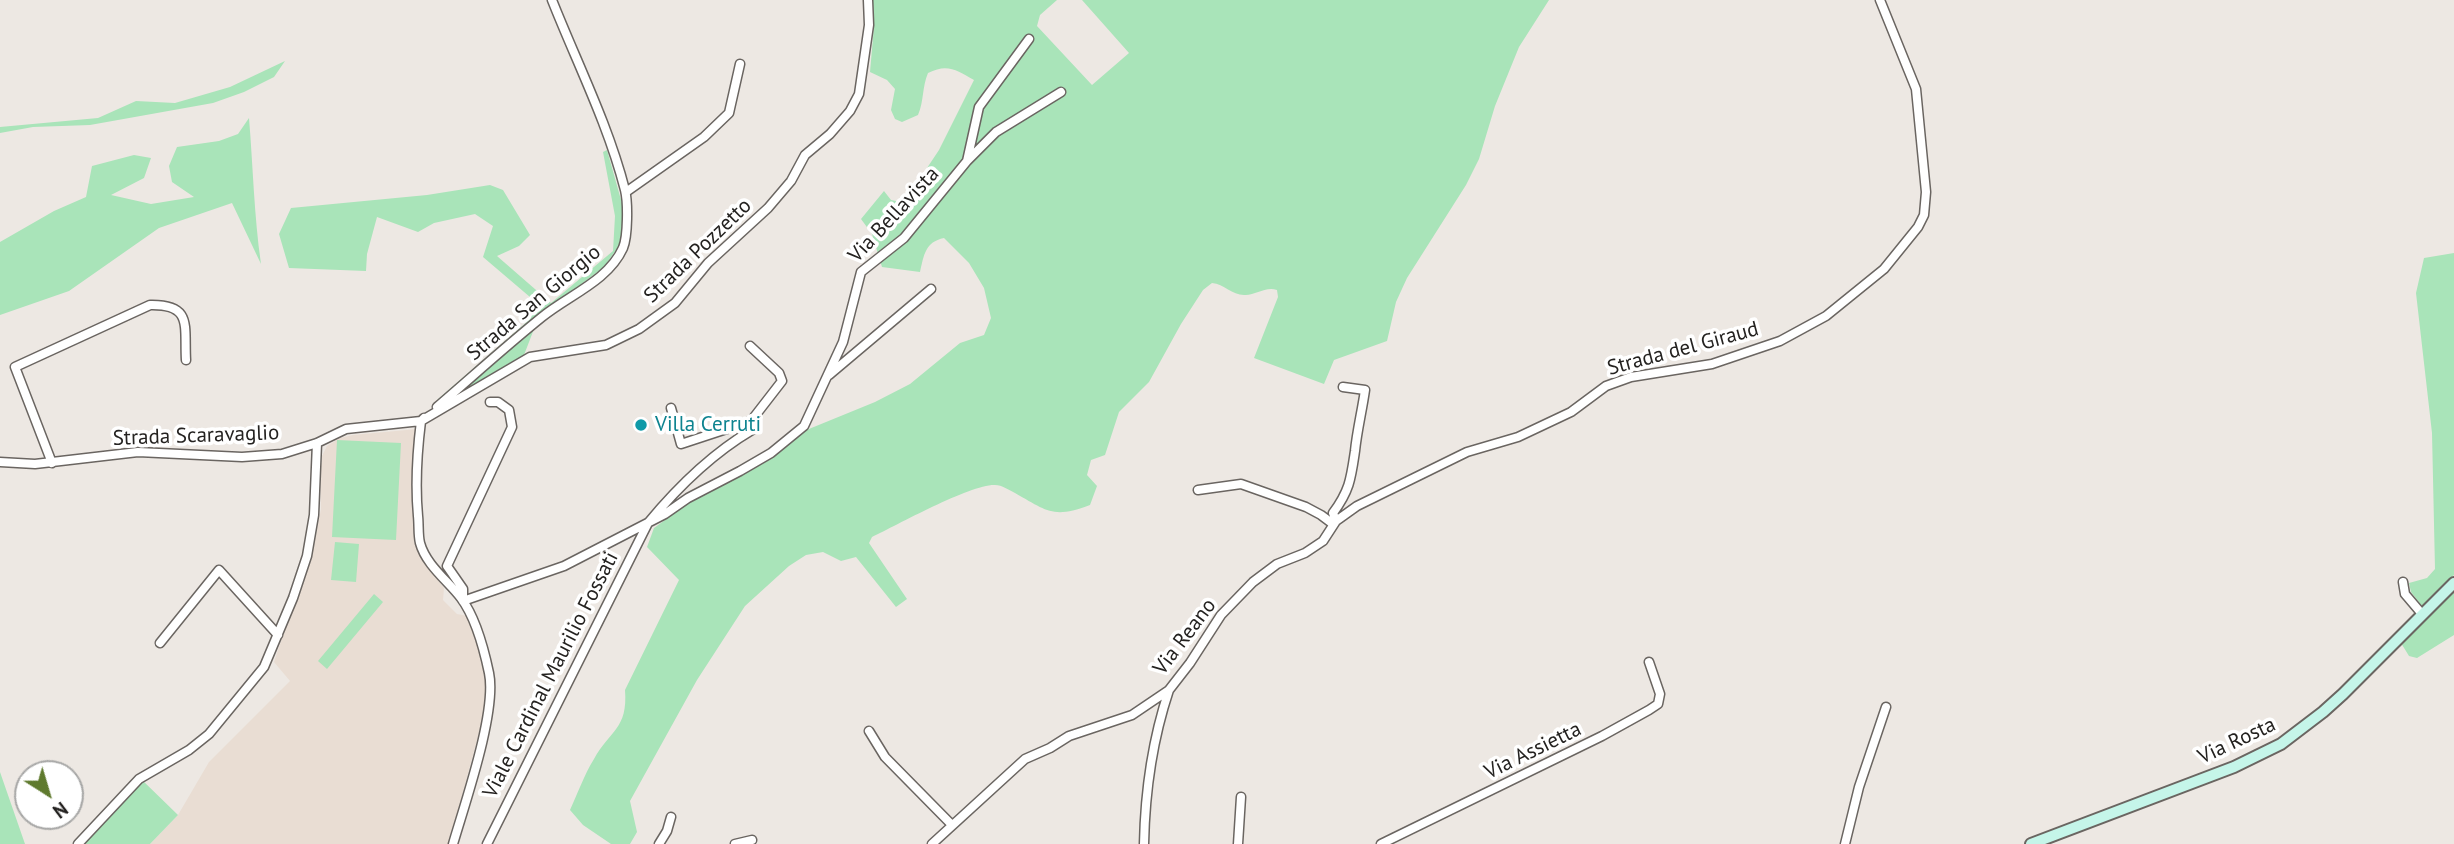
<!DOCTYPE html>
<html>
<head>
<meta charset="utf-8">
<style>
  body { margin:0 }
  #map { position:relative; width:2454px; height:844px; overflow:hidden; background:#ede8e3; font-family:"PT Sans",sans-serif }
  canvas { display:block }
  .north { position:absolute; left:14px; top:760px; width:70px; height:70px; box-sizing:border-box; background:#fff; border:2px solid #a7a7a6; border-radius:50%; rotate:143deg; font-size:19px; font-weight:700; line-height:28px; text-align:center; color:#242220 }
  .north::after { content:''; display:block; margin:auto; width:24px; height:32px; background:#5f7a2e; clip-path:polygon(50% 0,100% 100%,50% 72%,0 100%) }
</style>
</head>
<body>
<div id="map">
<canvas width="2454" height="844"></canvas>
<div class="north">N</div>
</div>
<script>
const c = document.querySelector('canvas').getContext('2d');
c.lineJoin = 'round';
function fillPath(path, color) {
  c.fillStyle = color;
  c.fill(path, 'evenodd');
}
function trace(path, color, width, dash) {
  c.strokeStyle = color;
  c.lineWidth = width;
  c.lineCap = dash ? 'butt' : 'round';
  c.setLineDash(dash || []);
  c.stroke(path);
}
function label(font, color, halo, rows, align = 'center') {
  c.font = font + ' "PT Sans",sans-serif';
  c.lineWidth = 7;
  c.setLineDash([]);
  c.textBaseline = 'middle';
  c.strokeStyle = halo;
  c.fillStyle = color;
  for (const [text, x, y, turn = 0] of rows) {
    c.save();
    c.translate(x, y);
    c.rotate((+turn || 0) * Math.PI / 180);
    c.textAlign = isNaN(turn) ? turn : align;
    if (halo) c.strokeText(text, 0, 0);
    c.fillText(text, 0, 0);
    c.restore();
  }
}
fillPath(new Path2D(`
  M417,429L414,490V542L424,563L444,588L443,600L457,614L468,616L486,675V700L480,729L449,844H150L178,815L209,762L290,681L274,662L315,539L321,509L320,477L322,456L327,446L340,438L353,435Z`), '#e9ddd3');
fillPath(new Path2D(`
  M872,0H1057L1040,15L1037,26L1092,85L1129,53L1082,0H1549L1519,47L1495,106L1479,159L1466,185L1407,278L1396,302L1387,341L1334,360L1324,384L1254,358L1278,297L1277,290C1265,286 1255,296 1244,295C1232,295 1224,284 1212,283L1203,290L1181,324L1149,382L1119,412L1105,455L1091,460L1087,475L1097,486L1090,505C1053,519 1047,511 1015,493C1009,490 1002,485 995,485C971,484 897,525 872,537L869,543L907,599L896,607L856,557L841,561L823,552L806,555L789,566L745,606L697,680L630,801L637,832L630,844H611L583,825L570,810C578,793 584,775 594,759C610,730 628,729 625,690L679,580L647,547L654,528L687,504L765,460L804,431L875,402L910,384L960,343L984,335L991,318L984,288L969,263L944,238C925,242 924,255 920,272L882,267L872,234L861,219L884,191L891,200L911,204L921,198L927,168L939,150L974,80C957,70 947,63 928,73C922,87 924,101 918,115L902,122L895,119L891,110L895,89L887,80L870,72L874,26Z
  M285,61L274,77L244,92L213,103L90,125L33,127L0,133V127L98,118L136,101L175,103L230,87Z
  M249,118C253,166 254,215 261,264L232,203L159,228L69,291L0,315V242L54,211L86,197L92,166L134,155L151,158L144,178L111,195L151,204L194,197L172,182L169,166L177,147L219,141L238,134Z
  M607,150L623,207L621,243L604,267L539,316L524,355L466,389L437,400L529,320L537,303L483,257L493,226L475,214L434,223L418,232L377,217L367,254L366,271L289,268L279,234L291,208L427,195L490,185L503,190L530,235L519,246L497,256L551,303L613,251L615,216L603,152Z
  M2454,253V575L2422,606L2411,592L2409,583L2427,578L2435,569L2432,433L2416,293L2424,258Z
  M337,440L401,443L396,540L332,537Z
  M335,542L359,544L356,582L331,580Z
  M2454,591V635L2417,658L2409,656L2401,643Z
  M374,594L383,602L327,669L318,661Z
  M0,772L25,844H0Z
  M140,778L178,815L150,844H79Z`), '#a9e4b9');
const street = new Path2D(`
  M967,161L996,132L1061,92
  M626,192L704,137L729,113L740,64
  M829,375L931,289
  M437,407C472,377 506,346 542,317C569,295 608,281 623,248C628,236 628,202 625,190C608,124 577,63 552,0
  M671,408L681,444L751,421
  M0,462L35,464L138,452L242,457L282,454L317,443L346,429L421,421L424,418
  M52,463L15,367L150,305C193,304 184,326 186,360
  M1198,490L1241,484L1306,507L1321,515L1333,524
  M1336,521L1333,513C1350,490 1351,478 1355,451C1357,431 1362,411 1365,390L1343,387
  M2403,582L2405,594L2422,614
  M463,601L564,566L665,514L688,498L740,471L771,453L804,426L843,342L861,272L904,238L967,161L979,107L1029,39
  M463,601V589L447,566L512,427L509,410L498,402H490
  M160,643L219,570L278,635
  M869,731L885,757L951,824
  M78,844L139,779L189,750L209,734L264,667L293,598L307,556L314,515L317,443
  M453,844C465,803 497,711 489,673C484,649 476,618 461,598C448,581 426,565 420,543C418,535 419,525 418,516C415,484 417,453 421,421L530,357L606,345L639,329L675,303L708,263L768,208L791,181L805,155L830,134L850,111L859,94L869,25L868,0
  M487,844L648,523C677,488 713,453 752,430L751,421L782,381L779,373L750,346
  M659,844L667,831L671,817
  M735,844L752,840
  M932,844L1025,759L1050,748L1069,736L1132,715L1169,690L1190,663L1221,615L1253,582L1277,564L1305,553L1323,541L1336,521L1357,506L1467,452L1518,437L1571,412L1606,386L1631,377L1712,364L1780,341L1826,316L1884,269L1918,227L1924,215L1926,192L1916,89L1880,0
  M1144,844C1145,793 1153,738 1169,690
  M1238,844L1241,797
  M1381,844L1602,736L1649,710L1658,704L1660,694L1649,662
  M1845,844L1859,787L1886,707`);
const secondary = new Path2D(`
  M2031,844L2234,767L2281,744L2323,712L2343,694L2454,583`);
trace(street, '#6a6561', 11);
trace(secondary, '#6a6561', 14);
trace(street, '#fff', 8);
trace(secondary, '#c5f5e9', 10);
for (const [x, y, r, color] of [
  [641,425,7,"#0f9aa8"]
]) {
  const dot = new Path2D();
  dot.arc(x, y, r, 0, 2 * Math.PI);
  c.fillStyle = color;
  c.fill(dot);
  trace(dot, '#fff', 2.5);
}
label('21px', '#242220', '#fff', [
  ["Via Bellavista",894,215,-47],
  ["Strada Pozzetto",698,251,-44],
  ["Strada San Giorgio",534,303,-40],
  ["Strada del Giraud",1683,349,-15],
  ["Strada Scaravaglio",196,436,-2],
  ["Via Reano",1185,637,-53],
  ["Viale Cardinal Maurilio Fossati",551,675,-63],
  ["Via Rosta",2237,741,-25],
  ["Via Assietta",1533,751,-26]
]);
label('21px', '#0d838f', '#fff', [
  ["Villa Cerruti",655,425]
], 'left');
</script>
</body>
</html>
